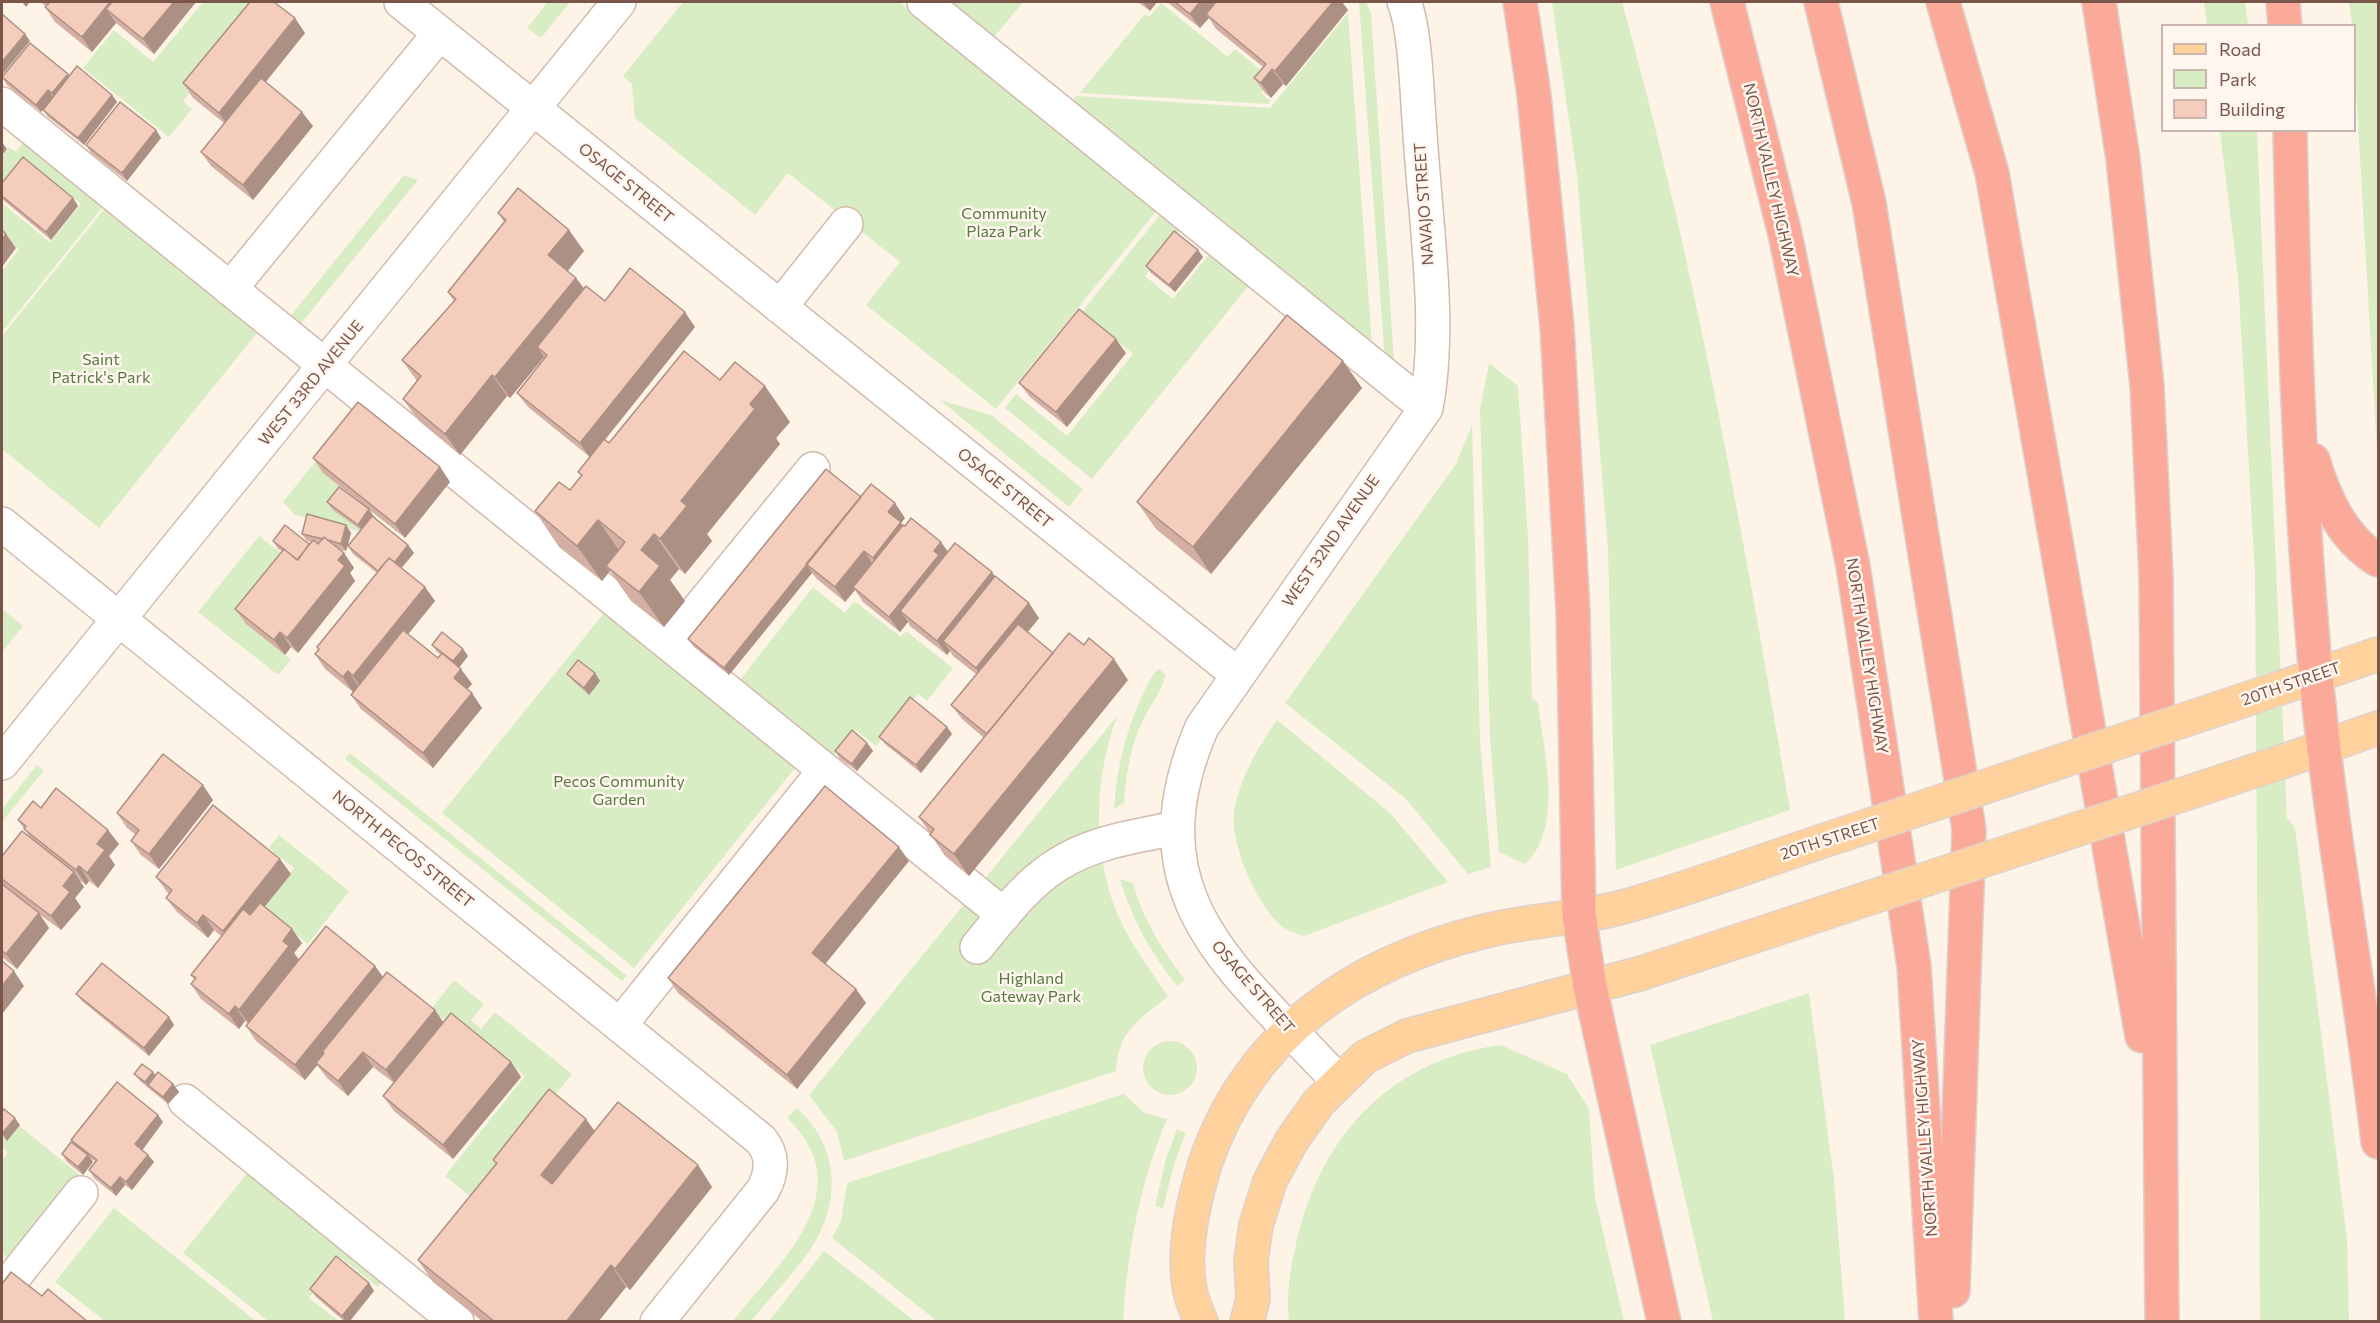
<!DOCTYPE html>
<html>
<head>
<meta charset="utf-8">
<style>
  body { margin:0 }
  #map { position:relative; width:2380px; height:1323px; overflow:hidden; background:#fef3e7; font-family:Commissioner,sans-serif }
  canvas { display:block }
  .frame { position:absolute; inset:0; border:3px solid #7a5549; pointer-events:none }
  .legend { position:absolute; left:2161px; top:24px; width:195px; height:108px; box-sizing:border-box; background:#fff7ef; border:2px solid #cab6ad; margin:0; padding:8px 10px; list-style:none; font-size:18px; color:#7a5549 }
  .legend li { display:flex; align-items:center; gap:12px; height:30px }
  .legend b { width:30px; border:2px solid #cab6ad }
</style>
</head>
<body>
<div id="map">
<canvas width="2380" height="1323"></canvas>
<div class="frame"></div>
<ul class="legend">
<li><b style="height:8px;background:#ffd19d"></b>Road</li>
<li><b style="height:16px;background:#d9edc4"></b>Park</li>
<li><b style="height:16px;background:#f5cdbd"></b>Building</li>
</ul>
</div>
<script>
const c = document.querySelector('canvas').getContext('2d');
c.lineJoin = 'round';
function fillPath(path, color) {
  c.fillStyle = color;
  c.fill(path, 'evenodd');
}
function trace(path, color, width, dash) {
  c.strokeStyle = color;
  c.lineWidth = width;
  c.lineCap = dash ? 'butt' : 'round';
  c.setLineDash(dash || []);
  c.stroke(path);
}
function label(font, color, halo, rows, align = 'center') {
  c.font = font + ' Commissioner,sans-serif';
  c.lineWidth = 5;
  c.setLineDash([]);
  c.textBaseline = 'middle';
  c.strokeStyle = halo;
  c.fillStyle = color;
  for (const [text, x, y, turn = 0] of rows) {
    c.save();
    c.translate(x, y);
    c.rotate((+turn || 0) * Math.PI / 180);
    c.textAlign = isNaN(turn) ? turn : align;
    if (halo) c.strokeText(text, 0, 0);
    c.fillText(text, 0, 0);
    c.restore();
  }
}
fillPath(new Path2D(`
  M203,2H253L259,7L183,101L192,109L169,137L83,68L114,30L153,62Z
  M548,2H570L541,38L527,28Z
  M683,2H900L1053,124L1076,96L1270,108L1348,13L1372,345L1171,193L996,409L866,305L900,262L788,173L755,215L635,118L632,84L623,76Z
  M953,2H1023L990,42L948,8Z
  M1359,2H1366L1371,12L1394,361L1385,362Z
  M1552,2H1622C1696,267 1744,538 1790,810L1616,870L1608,549L1577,176Z
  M2204,2H2245L2248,25H2207Z
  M2349,2H2378V469L2355,71L2354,26L2352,25Z
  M1161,3L1228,57L1235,49L1272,79L1261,93L1271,101L1268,104L1080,93L1145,14L1149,17Z
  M2220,131H2257L2287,818L2295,828L2347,1238L2349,1321H2260L2255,575L2238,277Z
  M26,139L106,203L2,332V271L19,249L2,234V203L50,242L81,204L29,162L2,196V156L9,147L16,152Z
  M404,175L418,180L298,327L288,319Z
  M105,208L258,332L99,528L2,449V336Z
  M1162,212L1182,229L1145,276L1173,299L1211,252L1250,284L1092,479L1005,408L1016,394L1067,436L1133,354L1082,312Z
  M1489,363L1518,386L1528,536L1532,699L1538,702C1543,750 1565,828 1525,864L1499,852L1490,737L1480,410Z
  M940,400L991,415L1083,489L1069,507Z
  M347,422L324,473L377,517L364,533L295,515L283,502Z
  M1472,425L1480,740L1491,867L1468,874L1406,799L1285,703L1456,464Z
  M259,536L294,563L246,624L291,660L278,675L198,612Z
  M813,587L845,613L854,601L901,637L906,631L953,668L927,701L918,694L876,746L855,730L834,756L739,681Z
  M2,609L23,626L2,652Z
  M604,613L795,768L634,968L442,813Z
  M1159,669L1166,675C1160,695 1146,711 1139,729C1129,753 1126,778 1124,803L1114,809C1117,768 1125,733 1142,696C1147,686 1150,676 1159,669Z
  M1117,716C1093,782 1091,861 1123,926C1136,951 1152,973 1168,996C1140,1020 1118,1030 1116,1071L844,1161L837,1132L809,1095Z
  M1277,720L1390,813L1448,882L1304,936C1297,933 1288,931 1283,927C1258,908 1229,842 1234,811C1240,778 1258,747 1277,720Z
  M350,753L627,976L622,981L345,759Z
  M37,765L44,770L2,822V809Z
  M279,835L349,891L308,944L263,908L294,868L269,848Z
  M1120,879L1133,883C1143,920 1162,949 1185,980L1177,986C1151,953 1132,920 1120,879Z
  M454,980L484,1004L471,1020L481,1029L495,1012L572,1074L472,1198L445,1176L525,1076L460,1023L455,1029L431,1009Z
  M1809,993L1834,1180L1845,1321H1713L1650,1045Z
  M1143 1068a27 27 0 1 1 54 0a27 27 0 1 1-54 0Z
  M1501,1045L1567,1074L1589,1109L1595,1198L1624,1321H1289C1286,1298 1290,1271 1295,1249C1317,1140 1388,1060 1501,1045Z
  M1124,1094L1144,1113L1167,1119C1139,1186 1128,1249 1123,1321H937L832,1238L841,1221L847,1183Z
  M797,1108C837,1144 842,1196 815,1242C798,1270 772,1295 751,1321H733C780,1262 863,1190 787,1118Z
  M2,1112L79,1174L10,1260L2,1253V1160L8,1153L2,1147Z
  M1177,1129L1186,1133L1174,1164L1163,1208L1155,1206L1166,1159Z
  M249,1171L383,1280L378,1287L341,1258L309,1298L339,1321H268L183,1253Z
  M114,1208L256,1321H105L55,1282Z
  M824,1251L915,1321H769Z`), '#d9edc4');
const minor = new Path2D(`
  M401,2L1237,674
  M924,2L1426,408
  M2,104L1004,915
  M230,289L440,33
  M780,307L846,224
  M2,524L761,1140C774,1156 772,1173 763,1190L657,1322
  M670,644L813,469
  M2,763L619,2
  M977,947C1001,918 1025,885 1057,865C1092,842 1137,836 1176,828
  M620,1025L825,770
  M1338,1081C1233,967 1129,897 1202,727L1426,408C1442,324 1425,219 1420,133C1417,100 1416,30 1404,2
  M185,1101L457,1322
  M2,1292L81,1193`);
const major = new Path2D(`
  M2280,688L2378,654
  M2284,761L2378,728
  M1201,1322C1197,1312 1192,1301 1190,1291C1182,1250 1193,1203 1205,1164C1249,1034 1356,962 1485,931C1533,919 1583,919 1630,905C1702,884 1773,857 1844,834
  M1247,1322L1253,1299L1251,1261L1256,1225L1270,1181L1292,1140L1319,1102L1365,1057L1407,1036L1642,973`);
const highway = new Path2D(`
  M1520,2L1534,95L1557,327L1573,611L1579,915L1590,987L1664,1322
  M1727,2L1785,234L1853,566L1914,966L1936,1322
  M1821,2L1869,203L1969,830L1953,1291
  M1943,2L1992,173L2142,1036
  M2099,2L2123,159L2147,386L2156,576L2162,1322
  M2283,2L2285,26
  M2290,130C2294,313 2299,495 2316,676C2331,832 2360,986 2378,1142
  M2313,460C2325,499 2342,538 2378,560`);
trace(minor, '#d3bbae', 36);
trace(major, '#dcd3d0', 36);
trace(highway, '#dcd3d0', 36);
trace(minor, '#fff', 33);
trace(major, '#ffd19d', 33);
trace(highway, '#fbaa9a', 33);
const majorBridge = new Path2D(`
  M1844,834L2280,688
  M1642,973L2284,761`);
trace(majorBridge, '#dcd3d0', 36, []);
trace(majorBridge, '#ffd19d', 33);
fillPath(new Path2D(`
  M40,2H196L154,54L116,23L92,52L55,22L45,7L46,6Z
  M1138,2H1157L1150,11Z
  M1167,2H1342L1348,10L1286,86L1283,84L1271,98L1265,93L1254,78L1263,67L1216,29L1209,18L1200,28Z
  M305,33L266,82L313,126L253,200L211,166L201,152L224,123L193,98L183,83Z
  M70,76L112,95L117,102L84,145L48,117L43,110L44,109L41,112L7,85L2,77Z
  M156,130L161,138L127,181L91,153L86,145Z
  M2,183L73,198L78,206L51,240L2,199Z
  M498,213L584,251L568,271L576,278L584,288L605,301L695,327L605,440L609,443L720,380L790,422L776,438L780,444L707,534L712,541L685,574L679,569L670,580L685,601L664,627L631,601L610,571L602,581L559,547L535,511L570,490L581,476L578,472L590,457L528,407L517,393L545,358L544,357L510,398L507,396L460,455L418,420L403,399L417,381L402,360L454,301L448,292L504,222Z
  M1203,257L1175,292L1151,273L1146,266Z
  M1126,353L1067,427L1030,397L1019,383Z
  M1343,361L1362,388L1211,574L1156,529L1137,502Z
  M313,458L440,467L450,482L405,538L323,473Z
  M861,497L905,518L901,523L903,525L948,552L995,576L1039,618L1028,632L1053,653L1128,680L969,876L945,856L919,817L984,738L962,719L951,705L976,674L953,656L950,651L947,655L910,626L908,622L900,632L863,602L855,590L845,602L817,579L812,573L729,675L694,647L688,639Z
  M327,502L374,517L408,545L414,553L401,568L425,587L435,601L408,634L438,658L441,655L437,652L432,645L463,649L468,656L459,667L472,684L467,689L482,708L433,768L361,709L351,695L353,692L325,669L315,654L319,649L317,647L377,573L353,554L348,546L346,551L339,550L344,553L354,568L350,573L355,581L298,653L291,647L285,655L246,624L235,609L282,551L278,549L273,541L309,544L311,542L307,541L302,534L346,525L351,533L348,546L361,530L333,510Z
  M567,674L600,681L589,695L573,681Z
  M947,727L952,734L921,773L885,744L879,737Z
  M867,743L873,751L857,771L840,759L835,751Z
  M213,800L159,869L141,855L131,841L135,834L127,828L117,813Z
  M41,808L119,844L109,856L115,865L98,888L89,881L86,885L78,879L84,887L75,898L81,907L61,930L39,914L49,928L17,969L2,957V856L30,837L18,820Z
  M909,861L825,964L856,989L866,1003L797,1089L678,993L668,978Z
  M291,874L264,907L302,943L294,953L299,960L375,966L383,977L435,1010L443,1022L511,1062L521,1077L453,1159L394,1111L383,1096L394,1083L373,1067L348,1096L327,1078L317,1065L305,1080L256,1041L246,1026L248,1023L245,1021L239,1029L201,999L191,984L195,980L191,975L222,937L214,930L208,938L177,912L166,898L169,894L167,892L156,877Z
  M76,994L169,1017L174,1025L149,1056L82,1001Z
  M134,1074L155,1075L173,1084L179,1092L168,1104L140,1081Z
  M163,1122L142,1150L148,1155L154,1162L132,1190L125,1185L116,1196L94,1178L89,1170L96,1162L90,1158L93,1162L83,1175L67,1162L62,1154L75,1145L71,1140Z
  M595,1131L698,1165L712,1187L630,1290L626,1287L598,1322H483L433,1282L418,1260L496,1164L493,1160Z
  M369,1283L374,1291L349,1322H345L315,1296L310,1289Z`), '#d3b0a3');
fillPath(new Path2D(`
  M22,2H30L26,7Z
  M110,2H133L106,9L116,23L92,52L82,37Z
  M174,2H196L154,54L143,39Z
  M1143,2H1157L1150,11Z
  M1200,2H1222L1206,14L1209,18L1200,28L1190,14Z
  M1333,2H1342L1348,10L1286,86L1275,71Z
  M295,18L305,33L229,127L219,113Z
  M25,34L30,41L2,75V62Z
  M1272,69L1283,84L1271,98L1261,83Z
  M68,74L74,81L58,101L52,93Z
  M48,90L53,97L41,112L36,105Z
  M112,95L117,102L84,145L78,138Z
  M302,112L313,126L253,200L243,185Z
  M156,130L161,138L127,181L122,173Z
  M2,142L7,149L2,155Z
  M73,198L78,206L51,240L46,232Z
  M569,230L584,251L563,276L548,255Z
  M6,234L16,248L2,267V239Z
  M1198,250L1203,257L1175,292L1169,285Z
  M576,278L591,299L537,347L544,357L510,398L495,377Z
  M685,312L695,327L590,458L580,443Z
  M1116,339L1126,353L1067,427L1056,412Z
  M1343,361L1362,388L1211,574L1193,547Z
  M492,375L507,396L460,455L445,434Z
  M765,386L790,422L776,438L780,444L707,534L712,541L685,574L660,539L681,501L750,404Z
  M440,467L450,482L405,538L395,524Z
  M895,503L905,518L901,523L912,537L883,573L873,558L888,512Z
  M369,509L374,517L364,532L358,525Z
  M598,520L622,555L606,566L610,571L602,581L577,546Z
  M346,525L351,533L346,551L341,544Z
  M654,534L679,569L670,580L685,601L664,627L639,592L641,550Z
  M941,542L952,557L900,611L908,622L900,632L889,617L934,551Z
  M408,545L414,553L389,583L384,576Z
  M864,551L874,566L853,587L855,590L845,602L835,587Z
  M344,553L354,568L350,573L355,581L298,653L287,638L338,560Z
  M807,565L812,573L729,675L724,668Z
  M992,572L1002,587L943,641L950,651L947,655L937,641Z
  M425,587L435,601L363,690L353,676Z
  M1029,603L1039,618L986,683L976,668Z
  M280,632L291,647L285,655L274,640Z
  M463,649L468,656L458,669L453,661Z
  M1114,659L1128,680L969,876L954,854Z
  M461,669L472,684L464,693L454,678Z
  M348,671L358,686L353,692L343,677Z
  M595,673L600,681L589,695L584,688Z
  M472,693L482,708L433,768L423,753Z
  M947,727L952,734L921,773L916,765Z
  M867,743L873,751L857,771L852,764Z
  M203,785L213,800L159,869L149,854Z
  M108,830L119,844L109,856L115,865L98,888L87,873L97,844Z
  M899,847L909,861L822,968L812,953Z
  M280,859L291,874L233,946L223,931Z
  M79,866L89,881L86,885L76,870Z
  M74,872L84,887L75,898L81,907L61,930L51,916L63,886Z
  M39,913L49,928L17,969L6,954Z
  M203,915L214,930L208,938L197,923Z
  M292,929L302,943L294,953L300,961L249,1024L239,1010L283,941Z
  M375,966L385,980L322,1052L325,1056L305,1080L295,1065Z
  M14,971L24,986L2,1014V986Z
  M856,989L866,1003L797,1089L787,1075Z
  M235,1006L245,1021L239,1029L229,1014Z
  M435,1010L445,1025L396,1085L386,1070Z
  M169,1017L174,1025L149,1056L144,1048Z
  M363,1052L373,1067L348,1096L338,1081Z
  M511,1062L521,1077L453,1159L443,1145Z
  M153,1072L159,1080L148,1085L151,1090L145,1082Z
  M173,1084L179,1092L168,1104L163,1097Z
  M158,1115L163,1122L141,1152L135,1144Z
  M15,1118L20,1125L7,1141L2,1134Z
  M586,1119L601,1140L556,1196L541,1175Z
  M88,1155L93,1162L83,1175L78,1167Z
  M148,1155L154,1162L132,1190L126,1182Z
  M698,1165L712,1187L630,1290L615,1269Z
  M120,1177L125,1185L116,1196L111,1188Z
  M611,1265L626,1287L598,1322H566Z
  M369,1283L374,1291L349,1322H346L342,1316Z`), '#ac9084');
const building = new Path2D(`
  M50,2H110L82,37L45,7Z
  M112,2H174L143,39L106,9Z
  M250,2H274L295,18L219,113L183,83Z
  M1175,2H1200L1190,14Z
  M1216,2H1333L1275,71L1272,69L1261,83L1254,78L1266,64L1206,14Z
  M2,14L25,34L2,62Z
  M30,43L68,74L52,93L48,90L36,105L2,77Z
  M77,66L112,95L78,138L43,110Z
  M261,78L302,112L243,185L201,152Z
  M120,102L156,130L122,173L86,145Z
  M23,157L73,198L46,232L2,196V183Z
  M518,188L569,230L548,255L576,278L495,377L492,375L445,434L403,399L421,376L402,360L456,299L448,292L506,220L498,213Z
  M2,230L6,234L2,239Z
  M1174,231L1198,250L1169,285L1146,266Z
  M630,268L685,312L580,443L517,393L547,355L537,347L586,286L605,301Z
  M1079,309L1116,339L1056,412L1019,383Z
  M1287,315L1343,361L1193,547L1137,502Z
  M684,351L720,380L735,362L765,386L750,404L755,409L681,501L687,506L660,539L654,534L641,550L660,566L639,592L606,566L625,542L598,520L577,546L535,511L559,482L570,490L582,475L578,472L604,439L609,443Z
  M358,402L440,467L395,524L313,458Z
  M826,469L861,497L724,668L688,639Z
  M871,484L895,503L888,512L901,522L873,558L864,551L835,587L806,564Z
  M339,487L369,509L358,525L327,502Z
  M307,514L346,525L341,544L328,540L324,537L323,539L302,534Z
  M372,516L408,545L395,562L389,558L378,571L348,546Z
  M911,518L941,542L934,551L939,555L889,617L853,587L903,525L905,526Z
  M285,525L309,544L298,560L273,541Z
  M324,537L344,553L338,560L345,566L287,638L280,632L274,640L235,609L284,549L297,560L313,540L318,544Z
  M955,543L992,572L937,641L900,611Z
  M389,558L425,587L353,676L348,671L343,677L315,654L319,649L317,647Z
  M995,576L1029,603L976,668L943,641Z
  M1018,624L1053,653L987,734L951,705Z
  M403,630L438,658L442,653L461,669L454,678L472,693L423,753L351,695Z
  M442,632L463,649L453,661L432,645Z
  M1069,633L1084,645L1089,638L1114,659L954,854L930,835L934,829L919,817Z
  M578,660L595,673L584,688L567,674Z
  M910,697L947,727L916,765L879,737Z
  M852,730L867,743L852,764L835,751Z
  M163,754L203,785L149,854L131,841L139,830L117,813Z
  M825,786L899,847L812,953L856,989L787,1075L668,978Z
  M56,788L108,830L97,844L105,850L87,873L79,866L76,870L24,829L26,826L18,820L33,801L41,808Z
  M213,805L280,859L223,931L203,915L197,923L166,898L172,890L156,877Z
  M22,831L74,872L63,886L70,892L51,916L2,879V856Z
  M2,884L39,913L6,954L2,951Z
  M260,903L292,929L283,941L289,946L239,1010L235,1006L229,1014L191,984L196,978L191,975L243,909L250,915Z
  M326,926L375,966L295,1065L246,1026Z
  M2,961L14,971L2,986Z
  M102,963L169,1017L144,1048L76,994Z
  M387,972L435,1010L386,1070L363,1052L338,1081L316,1063L324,1053L322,1052Z
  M451,1013L511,1062L443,1145L383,1096Z
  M142,1064L153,1072L145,1082L134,1074Z
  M158,1072L173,1084L163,1097L148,1085Z
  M117,1082L158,1115L135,1144L148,1155L126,1182L120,1177L111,1188L89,1170L97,1160L71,1140Z
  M549,1089L586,1119L541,1175L552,1184L618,1102L698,1165L615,1269L611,1265L566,1322H495L418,1260L497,1163L493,1160Z
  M4,1109L15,1118L2,1134V1112Z
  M71,1142L88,1155L78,1167L62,1154Z
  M336,1256L369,1283L342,1316L310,1289Z
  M11,1272L42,1296L48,1289L88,1322H2V1284Z`);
fillPath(building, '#f5cdbd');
trace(building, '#ac9084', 1.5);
label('16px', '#7a5549', '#fff7ef', [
  ["NORTH VALLEY HIGHWAY",1771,180,77],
  ["OSAGE STREET",626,183,39],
  ["NAVAJO STREET",1424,204,-94],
  ["WEST 33RD AVENUE",311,383,-51],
  ["OSAGE STREET",1005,488,39],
  ["WEST 32ND AVENUE",1331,541,-55],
  ["NORTH VALLEY HIGHWAY",1867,656,81],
  ["20TH STREET",2291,684,-19],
  ["20TH STREET",1830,839,-18],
  ["NORTH PECOS STREET",403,849,39],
  ["OSAGE STREET",1253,987,49],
  ["NORTH VALLEY HIGHWAY",1925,1138,-94]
]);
label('16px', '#557a3d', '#fff7ef', [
  ["Community",1004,214],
  ["Plaza Park",1004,232],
  ["Saint",101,360],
  ["Patrick's Park",101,378],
  ["Pecos Community",619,782],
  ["Garden",619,800],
  ["Highland",1031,979],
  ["Gateway Park",1031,997]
]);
</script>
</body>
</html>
